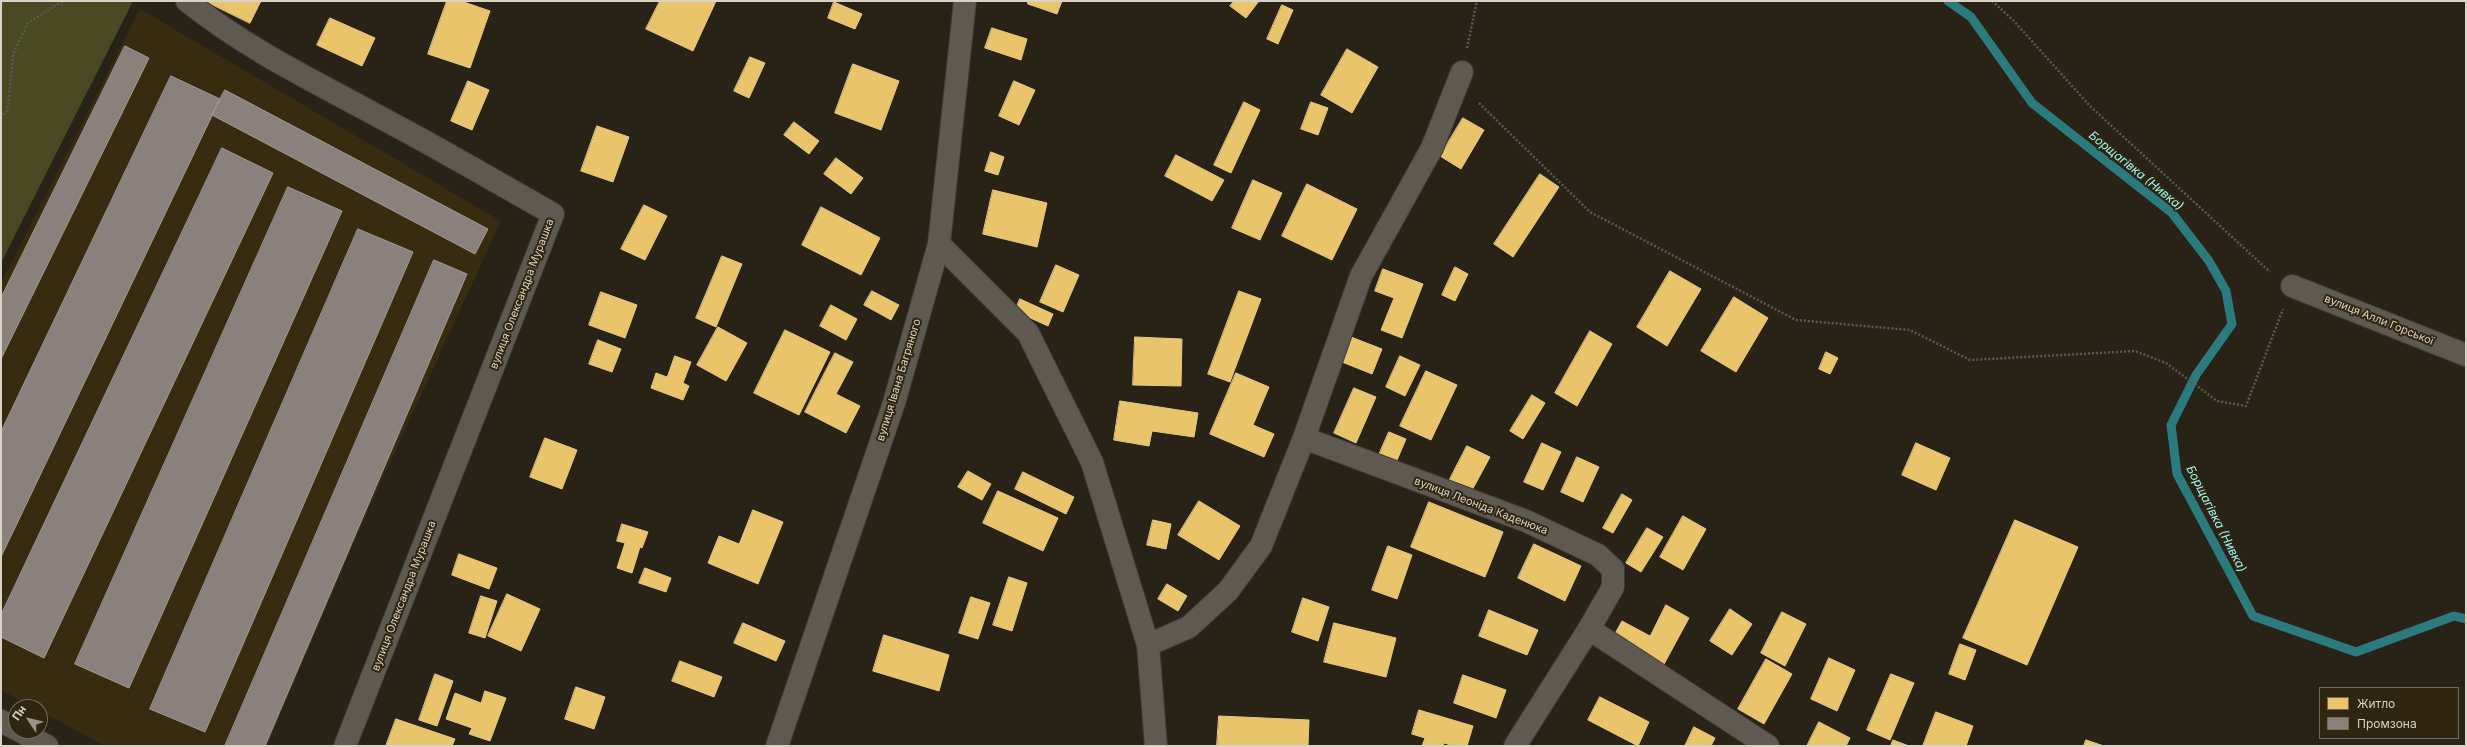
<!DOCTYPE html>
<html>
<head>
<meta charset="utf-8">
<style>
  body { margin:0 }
  #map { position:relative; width:2467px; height:747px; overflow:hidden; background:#282217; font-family:Inter,sans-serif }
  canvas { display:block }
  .frame { position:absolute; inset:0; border:2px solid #d9d2c5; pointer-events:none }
  .legend { position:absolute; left:2319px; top:687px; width:140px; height:52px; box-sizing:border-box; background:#30250f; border:1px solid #746a58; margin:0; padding:5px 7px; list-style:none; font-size:12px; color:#d9d2c5 }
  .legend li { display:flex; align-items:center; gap:8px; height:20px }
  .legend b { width:20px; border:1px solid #746a58 }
  .north { position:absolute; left:8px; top:699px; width:40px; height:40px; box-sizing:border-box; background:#30250f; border:1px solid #746a58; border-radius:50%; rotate:305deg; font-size:11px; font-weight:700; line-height:16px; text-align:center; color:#d9d2c5 }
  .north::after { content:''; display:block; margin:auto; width:14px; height:18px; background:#9b9488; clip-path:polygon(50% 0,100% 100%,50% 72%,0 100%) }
</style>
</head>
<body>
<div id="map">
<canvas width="2467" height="747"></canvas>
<div class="frame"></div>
<ul class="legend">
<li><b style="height:11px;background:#e9c46a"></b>Житло</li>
<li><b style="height:11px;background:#8a817c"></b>Промзона</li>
</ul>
<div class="north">Пн</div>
</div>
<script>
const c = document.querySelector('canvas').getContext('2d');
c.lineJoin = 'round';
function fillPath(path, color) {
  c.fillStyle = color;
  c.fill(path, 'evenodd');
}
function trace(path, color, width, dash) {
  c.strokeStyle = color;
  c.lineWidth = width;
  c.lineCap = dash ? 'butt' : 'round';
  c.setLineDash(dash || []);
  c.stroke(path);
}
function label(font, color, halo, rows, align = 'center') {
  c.font = font + ' Inter,sans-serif';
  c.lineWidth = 4;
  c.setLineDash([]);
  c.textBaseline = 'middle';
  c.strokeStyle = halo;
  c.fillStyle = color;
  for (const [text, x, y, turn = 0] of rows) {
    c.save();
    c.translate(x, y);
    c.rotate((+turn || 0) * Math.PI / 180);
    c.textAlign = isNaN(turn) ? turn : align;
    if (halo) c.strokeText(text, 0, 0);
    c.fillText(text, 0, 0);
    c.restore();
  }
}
fillPath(new Path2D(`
  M140,9L501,221L366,515L267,746H105L40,711V707H32L1,690V283Z`), '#382b10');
fillPath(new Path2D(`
  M1,1H133L1,263Z`), '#494a23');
const homes = new Path2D(`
  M205,1H261L250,23Z
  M447,1H461L490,11L470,68L428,54Z
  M660,1H716L693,51L646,29Z
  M1028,1H1062L1057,14L1028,4Z
  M1234,1H1259L1246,18L1230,6Z
  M834,2L862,14L855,29L828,18Z
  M1282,5L1293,10L1278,44L1267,39Z
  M330,18L375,38L362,66L317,45Z
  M992,28L1027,39L1021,60L985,48Z
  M1347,49L1378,67L1352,113L1321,95Z
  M750,57L765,63L749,98L734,91Z
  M853,64L899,81L881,130L835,113Z
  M468,81L489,90L472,130L451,121Z
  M1014,81L1035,90L1019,125L999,116Z
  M1244,102L1260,110L1231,173L1214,165Z
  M1311,102L1328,108L1318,135L1301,129Z
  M1463,118L1484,130L1461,169L1440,156Z
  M794,122L819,141L809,154L784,135Z
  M597,126L629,137L613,182L581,171Z
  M991,152L1004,157L998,175L985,171Z
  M1176,155L1224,180L1212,201L1165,176Z
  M836,158L863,178L851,194L824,174Z
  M1540,174L1559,187L1513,257L1494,244Z
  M1253,180L1282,193L1260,240L1232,228Z
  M1307,184L1357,209L1332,260L1282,236Z
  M993,190L1047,203L1037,247L983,234Z
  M644,205L667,216L645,260L621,249Z
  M821,207L880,238L861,275L802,245Z
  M722,256L742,264L716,327L696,318Z
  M1056,265L1079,275L1063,312L1040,302Z
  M1455,267L1468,274L1455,301L1442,295Z
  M1383,269L1423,284L1402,338L1381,330L1394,298L1375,291Z
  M1670,271L1701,289L1667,346L1637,327Z
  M872,291L899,305L891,320L864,305Z
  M1239,291L1261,299L1230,382L1208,374Z
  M601,292L637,305L625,338L589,325Z
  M1734,297L1768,318L1736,372L1701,351Z
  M1020,299L1053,314L1048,326L1015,311Z
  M831,305L857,319L846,340L820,326Z
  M718,327L747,343L726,381L697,365Z
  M785,330L830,352L799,415L754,393Z
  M1590,331L1612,344L1577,406L1555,393Z
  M1135,337L1182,339L1181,386L1133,385Z
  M1351,337L1382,349L1372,374L1342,362Z
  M598,340L621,349L612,372L589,364Z
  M1826,352L1838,358L1830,374L1819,369Z
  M835,353L853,362L836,394L860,406L846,433L805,412Z
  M675,356L691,362L683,383L689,386L683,400L651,388L656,373L667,377Z
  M1400,356L1420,365L1405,396L1386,387Z
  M1426,371L1457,385L1431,440L1400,426Z
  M1236,373L1269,387L1253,425L1274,434L1264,457L1210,434Z
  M1354,388L1376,397L1356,443L1334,433Z
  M1532,395L1545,403L1523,439L1510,431Z
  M1120,401L1198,413L1194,437L1152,431L1149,446L1114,440Z
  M1389,432L1406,439L1395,465L1378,457Z
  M545,438L577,450L562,489L530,477Z
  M1542,443L1561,452L1543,490L1524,482Z
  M1916,443L1950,458L1936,490L1902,475Z
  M1467,446L1490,457L1470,494L1448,483Z
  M1577,457L1599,467L1583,502L1561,492Z
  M968,471L991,484L982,500L958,487Z
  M1023,472L1074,497L1066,514L1015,489Z
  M998,491L1058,518L1043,551L983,523Z
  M1622,494L1632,500L1613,533L1603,528Z
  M1199,501L1240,526L1219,560L1178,535Z
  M1429,502L1503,532L1485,577L1411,547Z
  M753,510L783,522L758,584L708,563L719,536L739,544Z
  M1683,516L1706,529L1683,570L1660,557Z
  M1153,520L1171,524L1166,549L1147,545Z
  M2015,520L2078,547L2027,665L1963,638Z
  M622,524L648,532L642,548L640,547L632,573L617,568L625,543L617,541Z
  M1647,528L1663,537L1641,572L1626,563Z
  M1534,544L1581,566L1565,601L1518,578Z
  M1388,546L1412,555L1397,599L1372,590Z
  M459,554L497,568L489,589L452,575Z
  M645,568L671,578L666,592L639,583Z
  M1009,577L1027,583L1012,631L993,625Z
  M1167,584L1187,596L1178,611L1158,599Z
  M507,594L540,609L521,651L488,636Z
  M481,596L497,601L485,638L469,633Z
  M971,597L990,603L978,639L959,633Z
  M1303,598L1329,607L1318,641L1292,632Z
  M1666,605L1689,618L1663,666L1612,639L1622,621L1650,636Z
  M1730,609L1752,624L1732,655L1710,641Z
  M1489,610L1538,630L1527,655L1479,636Z
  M1782,612L1806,624L1785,666L1761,653Z
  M743,623L785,641L776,661L734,643Z
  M1334,623L1396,638L1386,677L1324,662Z
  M884,635L949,655L939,691L873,671Z
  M1960,644L1976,650L1965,680L1949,674Z
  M1829,658L1855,670L1837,711L1811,699Z
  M1766,659L1792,674L1764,724L1738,709Z
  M680,661L722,677L714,697L672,681Z
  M435,674L453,681L437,726L419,720Z
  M1891,674L1914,683L1890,740L1867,730Z
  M1463,675L1506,690L1496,718L1454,703Z
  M576,687L605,697L594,729L565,719Z
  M485,691L506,698L490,741L469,734L472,728L446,719L455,693L481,703Z
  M1600,697L1649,722L1638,746L1588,720Z
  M1419,710L1473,726L1467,746H1454L1444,743L1443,746H1422L1425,738L1412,734Z
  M1936,712L1973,726L1966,746H1923Z
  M1219,716L1309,720L1308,746H1217Z
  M396,719L455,739L452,746H386Z
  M1819,722L1850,738L1846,746H1807Z
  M1694,727L1715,738L1711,746H1685Z
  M1893,740L1909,746H1891Z
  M2086,740L2104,746H2084Z`);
fillPath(homes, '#e9c46a');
trace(homes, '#e4c885', 1);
const industry = new Path2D(`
  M125,46L149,58L1,359V298Z
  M171,76L220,99L1,557V432Z
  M225,90L488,229L475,254L212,115Z
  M222,148L273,173L44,658L1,637V615Z
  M288,187L342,211L129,688L75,664Z
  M358,229L413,252L205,732L150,709Z
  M434,260L467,274L265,746H225Z`);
fillPath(industry, '#8a817c');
trace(industry, '#a29992', 1);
trace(new Path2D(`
  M1948,1L1971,17L2032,103L2172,213L2209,261L2226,291L2232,324L2196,375L2171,425L2177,474L2253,616L2356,652L2454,616L2466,619`), '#2b7b7e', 9);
const street = new Path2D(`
  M187,1C249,51 320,84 389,122C444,151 498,183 553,214L345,746
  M939,244L1028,333L1092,462L1148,645L1156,746
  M2292,286L2466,355
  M1304,438L1526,521L1598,555L1613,569V587L1589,629
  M1148,645L1189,627L1228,591L1261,546L1304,438L1361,276L1432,148L1462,72
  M1,721L16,729
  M20,731L47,746
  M777,746L894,403L939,244L965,1
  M1515,746L1589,629L1768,746`);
trace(street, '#413c33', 24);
trace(new Path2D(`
  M1992,1L2013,20L2090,106L2270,272
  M1467,48L1477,1
  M1479,103L1590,212L1796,320L1910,330L1970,360L2135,351L2166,363L2217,401L2246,406L2283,309
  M1,118L8,110L13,54L28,23L63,1`), '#5d5851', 2.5, [2, 2]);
trace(street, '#5e5a52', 22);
label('11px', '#d9d2c5', '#30250f', [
  ["вулиця Олександра Мурашка",522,294,-69],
  ["вулиця Алли Горської",2379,320,22],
  ["вулиця Івана Багряного",899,380,-73],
  ["вулиця Леоніда Каденюка",1481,506,21],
  ["вулиця Олександра Мурашка",404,596,-69]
]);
label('italic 12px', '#98f6fa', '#30250f', [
  ["Борщагівка (Нивка)",2136,171,39],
  ["Борщагівка (Нивка)",2216,519,63]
]);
</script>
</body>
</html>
